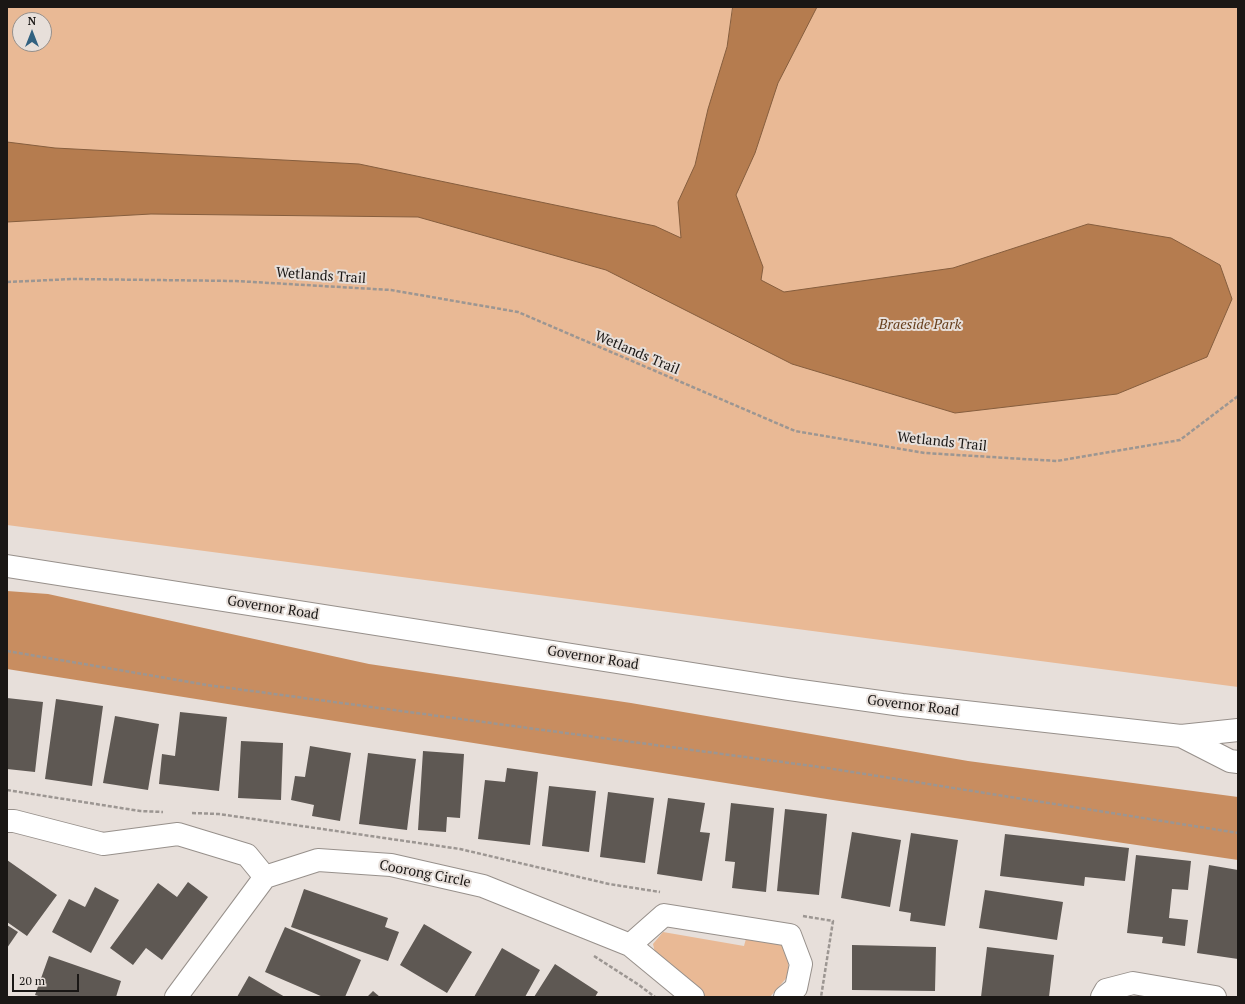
<!DOCTYPE html>
<html>
<head>
<meta charset="utf-8">
<style>
  body { margin:0 }
  #map { position:relative; width:1245px; height:1004px; overflow:hidden; background:#e7dfda; font-family:"PT Serif",serif }
  canvas { display:block }
  .frame { position:absolute; inset:0; border:8px solid #1a1715; pointer-events:none }
  .north { position:absolute; left:12px; top:12px; width:40px; height:40px; box-sizing:border-box; background:#e7dfda; border:1px solid #958f8b; border-radius:50%; rotate:0deg; font-size:11px; font-weight:700; line-height:16px; text-align:center; color:#1a1715 }
  .north::after { content:''; display:block; margin:auto; width:14px; height:18px; background:#316180; clip-path:polygon(50% 0,100% 100%,50% 72%,0 100%) }
  .scale { position:absolute; left:12px; top:974px; width:67px; height:18px; box-sizing:border-box; border:2px solid #1a1715; border-top:0; padding-left:5px; font-size:12px; line-height:14px; white-space:nowrap; color:#1a1715; -webkit-text-stroke:3px #e7dfda; paint-order:stroke }
</style>
</head>
<body>
<div id="map">
<canvas width="1245" height="1004"></canvas>
<div class="frame"></div>
<div class="north">N</div>
<div class="scale">20 m</div>
</div>
<script>
const c = document.querySelector('canvas').getContext('2d');
c.lineJoin = 'round';
function fillPath(path, color) {
  c.fillStyle = color;
  c.fill(path, 'evenodd');
}
function trace(path, color, width, dash) {
  c.strokeStyle = color;
  c.lineWidth = width;
  c.lineCap = dash ? 'butt' : 'round';
  c.setLineDash(dash || []);
  c.stroke(path);
}
function label(font, color, halo, rows, align = 'center') {
  c.font = font + ' "PT Serif",serif';
  c.lineWidth = 4;
  c.setLineDash([]);
  c.textBaseline = 'middle';
  c.strokeStyle = halo;
  c.fillStyle = color;
  for (const [text, x, y, turn = 0] of rows) {
    c.save();
    c.translate(x, y);
    c.rotate((+turn || 0) * Math.PI / 180);
    c.textAlign = isNaN(turn) ? turn : align;
    if (halo) c.strokeText(text, 0, 0);
    c.fillText(text, 0, 0);
    c.restore();
  }
}
fillPath(new Path2D(`
  M7,7H1238V687L7,525ZM20,20H44V44H20Z
  M663,932L744,946L747,935L778,939L787,949L789,975L770,997H702L657,961L653,944Z`), '#e9b995');
fillPath(new Path2D(`
  M7,591L48,594L369,664L631,703L968,761L1238,797V860L833,800L7,669Z`), '#c88d60');
const water = new Path2D(`
  M733,7H817L778,83L755,153L736,195L763,267L761,280L784,292L953,268L1088,224L1171,238L1220,265L1232,299L1207,357L1117,394L955,413L792,364L606,270L418,217L151,214L7,222V142L55,148L359,164L655,226L681,238L678,202L695,165L708,109L727,47Z`);
fillPath(water, '#b57c4f');
trace(water, '#865e3e', 1);
fillPath(new Path2D(`
  M7,698L43,702L35,772L7,769Z
  M56,699L103,706L92,786L45,779Z
  M180,712L227,717L219,791L159,784L162,754L175,756Z
  M115,716L159,724L148,790L103,783Z
  M241,741L283,743L281,800L238,798Z
  M310,746L351,753L340,821L312,816L314,805L291,800L295,776L305,777Z
  M423,751L464,754L460,818L447,817L446,832L418,830Z
  M368,753L416,759L407,830L359,824Z
  M507,768L538,772L530,845L478,839L485,780L505,782Z
  M549,786L596,791L589,852L542,846Z
  M608,792L654,798L645,863L600,857Z
  M668,798L705,803L700,832L710,833L702,881L657,874Z
  M731,803L774,808L766,892L732,888L735,862L725,861Z
  M785,809L827,814L819,895L777,891Z
  M852,832L901,840L890,907L841,898Z
  M911,833L958,840L945,926L910,921L911,913L899,911Z
  M1005,834L1129,848L1125,881L1085,877L1084,886L1000,876Z
  M1136,855L1191,861L1188,890L1172,889L1169,918L1188,920L1185,946L1162,943L1163,937L1127,933Z
  M7,860L57,895L27,936L7,922Z
  M1209,865L1238,870V959L1197,953Z
  M188,882L208,897L162,960L146,948L133,965L110,948L158,883L177,897Z
  M95,887L119,900L91,953L52,932L69,899L85,907Z
  M304,889L388,918L385,927L399,932L388,961L291,927Z
  M985,890L1063,902L1057,940L979,928Z
  M424,924L472,952L447,993L400,965Z
  M7,925L18,932L7,948Z
  M285,927L361,960L345,997H323L265,972Z
  M852,945L936,947L935,991L852,990Z
  M987,947L1054,955L1049,997H981Z
  M502,948L540,970L525,997H474Z
  M49,956L121,981L116,997H42L35,995Z
  M555,964L598,992L595,997H534Z
  M249,976L285,997H237Z
  M373,991L380,997H367Z`), '#5e5853');
const street = new Path2D(`
  M7,821H14L103,844L178,834L247,855L265,877
  M630,945L664,915L790,935L801,964L796,988L785,997
  M176,997L265,877L318,860L391,865L483,886L630,945L693,997
  M1102,997L1106,990L1133,983L1215,997`);
const primary = new Path2D(`
  M7,566L788,689L902,705L1181,736L1238,730
  M1181,736L1230,761L1238,762`);
trace(street, '#97908b', 24);
trace(primary, '#97908b', 24);
trace(new Path2D(`
  M7,282L73,279L236,281L391,290L518,312L795,431L925,453L1057,461L1180,440L1238,396
  M7,651L207,685L827,768L1238,833
  M7,790L140,811L163,812
  M192,813L219,814L460,849L609,884L660,892
  M803,916L833,921L821,997
  M594,956L639,985L655,997`), '#9c9692', 2.5, [4, 2]);
trace(street, '#fff', 22);
trace(primary, '#fff', 22);
label('14px', '#1a1715', '#e7dfda', [
  ["Wetlands Trail",321,276,4],
  ["Wetlands Trail",637,353,23],
  ["Wetlands Trail",942,442,6],
  ["Governor Road",273,608,9],
  ["Governor Road",593,658,9],
  ["Governor Road",913,706,7],
  ["Coorong Circle",425,874,11]
]);
label('italic 14px', '#663e1c', '#e7dfda', [
  ["Braeside Park",920,325]
]);
</script>
</body>
</html>
